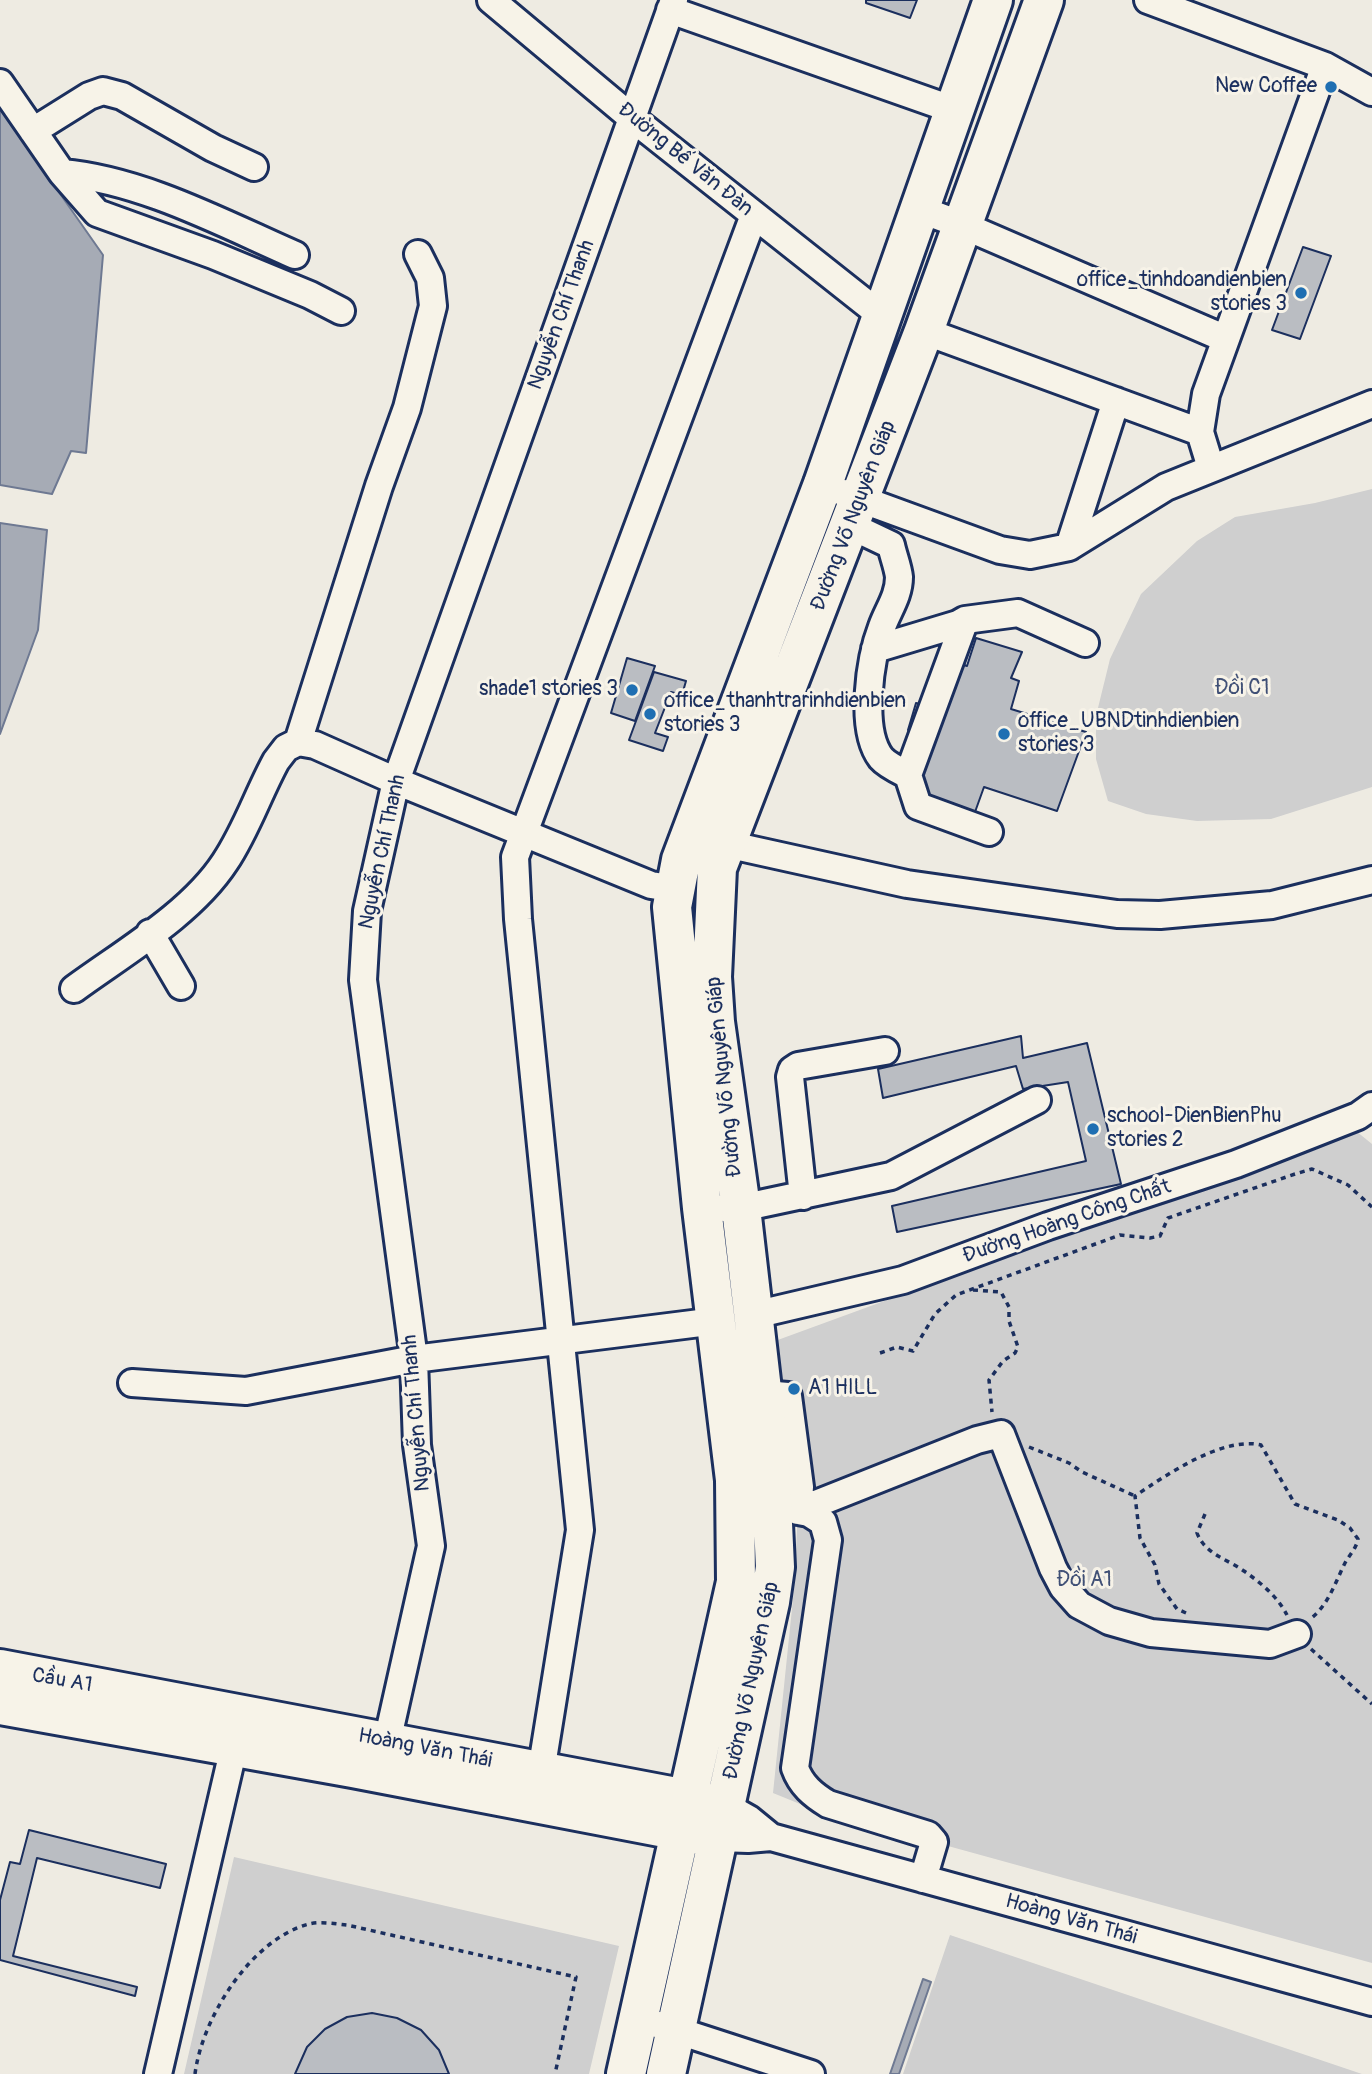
<!DOCTYPE html>
<html>
<head>
<meta charset="utf-8">
<style>
  body { margin:0 }
  canvas { display:block; background:#eeebe2 }
</style>
</head>
<body>
<canvas width="1372" height="2074"></canvas>
<script>
const c = document.querySelector('canvas').getContext('2d');
c.lineJoin = 'round';
function fillPath(path, color) {
  c.fillStyle = color;
  c.fill(path, 'evenodd');
}
function trace(path, color, width, dash) {
  c.strokeStyle = color;
  c.lineWidth = width;
  c.lineCap = dash ? 'butt' : 'round';
  c.setLineDash(dash || []);
  c.stroke(path);
}
function label(font, color, halo, rows, align = 'center') {
  c.font = font + ' Pangolin,sans-serif';
  c.lineWidth = 6;
  c.setLineDash([]);
  c.textBaseline = 'middle';
  c.strokeStyle = halo;
  c.fillStyle = color;
  for (const [text, x, y, turn = 0] of rows) {
    c.save();
    c.translate(x, y);
    c.rotate((+turn || 0) * Math.PI / 180);
    c.textAlign = isNaN(turn) ? turn : align;
    if (halo) c.strokeText(text, 0, 0);
    c.fillText(text, 0, 0);
    c.restore();
  }
}
fillPath(new Path2D(`
  M1372,489V787L1271,819L1197,821L1146,814L1108,801L1096,759V716L1110,659L1141,594L1197,541L1235,517L1315,503Z
  M1356,1131L1372,1144V1963L948,1846L849,1824L773,1793L794,1589L798,1511V1469L775,1341L1062,1236L1239,1179Z
  M234,1857L619,1946L589,2074H184Z
  M950,1935L1362,2074H903Z`), '#cfcfcf');
const water = new Path2D(`
  M0,108L103,255L86,453L71,451L52,494L0,485Z
  M0,523L47,530L38,630L0,734Z
  M923,1979L931,1982L899,2074H890Z`);
fillPath(water, '#a6abb5');
trace(water, '#6e7992', 2);
const building = new Path2D(`
  M866,0H917L910,18L866,3Z
  M1303,247L1331,256L1300,339L1272,330Z
  M976,638L1022,652L1011,678L1019,681L1011,709L1086,732L1057,811L984,787L975,812L967,809L959,829L913,793L931,736L908,730L916,703L939,709L955,662L967,666Z
  M627,658L655,666L635,721L611,713Z
  M654,672L686,681L682,695L671,692L655,733L668,737L663,751L629,740Z
  M1021,1036L1023,1058L1087,1043L1121,1184L897,1232L892,1206L1086,1161L1068,1082L1023,1089L1016,1066L883,1098L878,1069Z
  M29,1830L166,1864L160,1888L37,1858L13,1956L137,1987L135,1996L0,1960V1900L10,1862L20,1864Z
  M372,2013L397,2018L421,2030L439,2050L449,2074H295L307,2047L325,2029L347,2017Z`);
fillPath(building, '#babdc2');
trace(building, '#1b2f5e', 2);
const minor = new Path2D(`
  M491,0L632,118L882,316
  M1148,0L1325,66L1372,92
  M670,10L954,110
  M0,83L62,173L97,213L213,255L310,295L341,311
  M33,131L89,96L103,91L122,96L213,148L254,167
  M62,173C142,180 222,223 295,255
  M919,209L962,225L1226,339
  M924,331L1200,432
  M1211,468L1200,432L1206,394L1325,66
  M844,493L1000,550L1030,555L1069,547L1166,487L1372,404
  M849,525L891,545C893,555 898,567 899,577C899,596 888,610 882,627C870,658 859,729 881,758C887,765 900,771 908,775
  M1069,547L1116,401
  M965,620L908,775L918,806L989,832
  M875,649L958,624L965,620L1018,613L1085,643
  M298,742L379,486L407,408L433,306L430,278L418,254
  M726,844L907,884L1117,914L1160,915L1272,905L1372,880
  M150,933L181,986
  M74,989C123,953 191,914 225,862C246,831 258,794 276,761L286,748L298,742L315,745L396,781L651,885L676,889
  M803,1196L790,1077L792,1070L798,1066L885,1051
  M724,1208H741L891,1176L1037,1100
  M754,1315L903,1280L1048,1226L1236,1164L1358,1116L1372,1106
  M132,1383L246,1391L414,1359L716,1321
  M763,1394L788,1396L800,1487L798,1511L809,1513L823,1522L828,1540L795,1768C801,1785 813,1795 828,1804L928,1835L934,1842L923,1879
  M798,1511L977,1440L1001,1434L1053,1568L1063,1587L1079,1605L1109,1621L1151,1633L1270,1644L1297,1634
  M387,1742L431,1546L417,1445L414,1359L363,980L367,911L396,781L674,0
  M541,1772L580,1530L518,919L515,857L754,215
  M771,1837L1372,2002
  M719,1838L748,1839L771,1837L749,1819L726,1806
  M660,2025L811,2074
  M158,2074L234,1747`);
const highway = new Path2D(`
  M0,1669L713,1804
  M0,1705L353,1768L707,1836
  M626,2074L736,1582L735,1480L702,1208L672,907L681,860L823,484L993,0
  M666,2074L770,1602L775,1567L770,1459L741,1208L715,1022L712,977L717,868L924,331L1044,0`);
trace(minor, '#1b2f5e', 32);
trace(highway, '#1b2f5e', 44);
trace(new Path2D(`
  M973,1290L1001,1292L1009,1307V1321L1018,1347L1015,1353L1003,1361L989,1380L992,1412
  M880,1353L897,1347L913,1351L935,1314L956,1295L1120,1235L1150,1238L1160,1236L1168,1218L1295,1174L1312,1169L1348,1185L1372,1207
  M1029,1447L1069,1463L1082,1472L1135,1496
  M1205,1514L1197,1533C1205,1554 1227,1559 1244,1571C1261,1583 1277,1596 1287,1615
  M1186,1613L1177,1609L1159,1584L1155,1565L1140,1538L1135,1496C1166,1475 1223,1436 1261,1445L1295,1504L1338,1520L1350,1528L1358,1539C1356,1549 1350,1554 1345,1563C1335,1583 1328,1606 1310,1619
  M1311,1649L1372,1704
  M195,2074C202,2018 251,1939 309,1924C320,1921 336,1924 347,1925L576,1977L555,2074`), '#1b2f5e', 3.5, [5, 5]);
trace(minor, '#f7f3e8', 26);
trace(highway, '#f7f3e8', 38);
for (const [x, y, r, color] of [
  [1331,87,7,"#1f6fb2"],
  [1301,293,7,"#1f6fb2"],
  [632,690,7,"#1f6fb2"],
  [650,714,7,"#1f6fb2"],
  [1004,734,7,"#1f6fb2"],
  [1093,1129,7,"#1f6fb2"],
  [794,1389,7,"#1f6fb2"]
]) {
  const dot = new Path2D();
  dot.arc(x, y, r, 0, 2 * Math.PI);
  c.fillStyle = color;
  c.fill(dot);
  trace(dot, '#f7f3e8', 2.5);
}
label('21px', '#1b2f5e', '#f7f3e8', [
  ["New Coffee",1317,87,"right"],
  ["office_tinhdoandienbien",1287,281,"right"],
  ["stories 3",1287,305,"right"],
  ["shade1 stories 3",618,690,"right"],
  ["office_thanhtrarinhdienbien",664,702],
  ["stories 3",664,726],
  ["office_UBNDtinhdienbien",1018,722],
  ["stories 3",1018,746],
  ["school-DienBienPhu",1107,1117],
  ["stories 2",1107,1141],
  ["A1 HILL",808,1389]
], 'left');
label('21px', '#1b2f5e', '#f7f3e8', [
  ["Đường Bế Văn Đàn",685,160,39],
  ["Nguyễn Chí Thanh",562,315,-70],
  ["Đường Võ Nguyên Giáp",854,516,-69],
  ["Nguyễn Chí Thanh",383,852,-78],
  ["Đường Võ Nguyên Giáp",725,1077,-96],
  ["Đường Hoàng Công Chất",1067,1222,-19],
  ["Nguyễn Chí Thanh",417,1413,-95],
  ["Cầu A1",62,1681,10],
  ["Đường Võ Nguyên Giáp",752,1681,-78],
  ["Hoàng Văn Thái",425,1749,11],
  ["Hoàng Văn Thái",1071,1920,16]
]);
label('21px', '#3f4f75', '#f7f3e8', [
  ["Đồi C1",1242,689],
  ["Đồi A1",1084,1581]
]);
</script>
</body>
</html>
